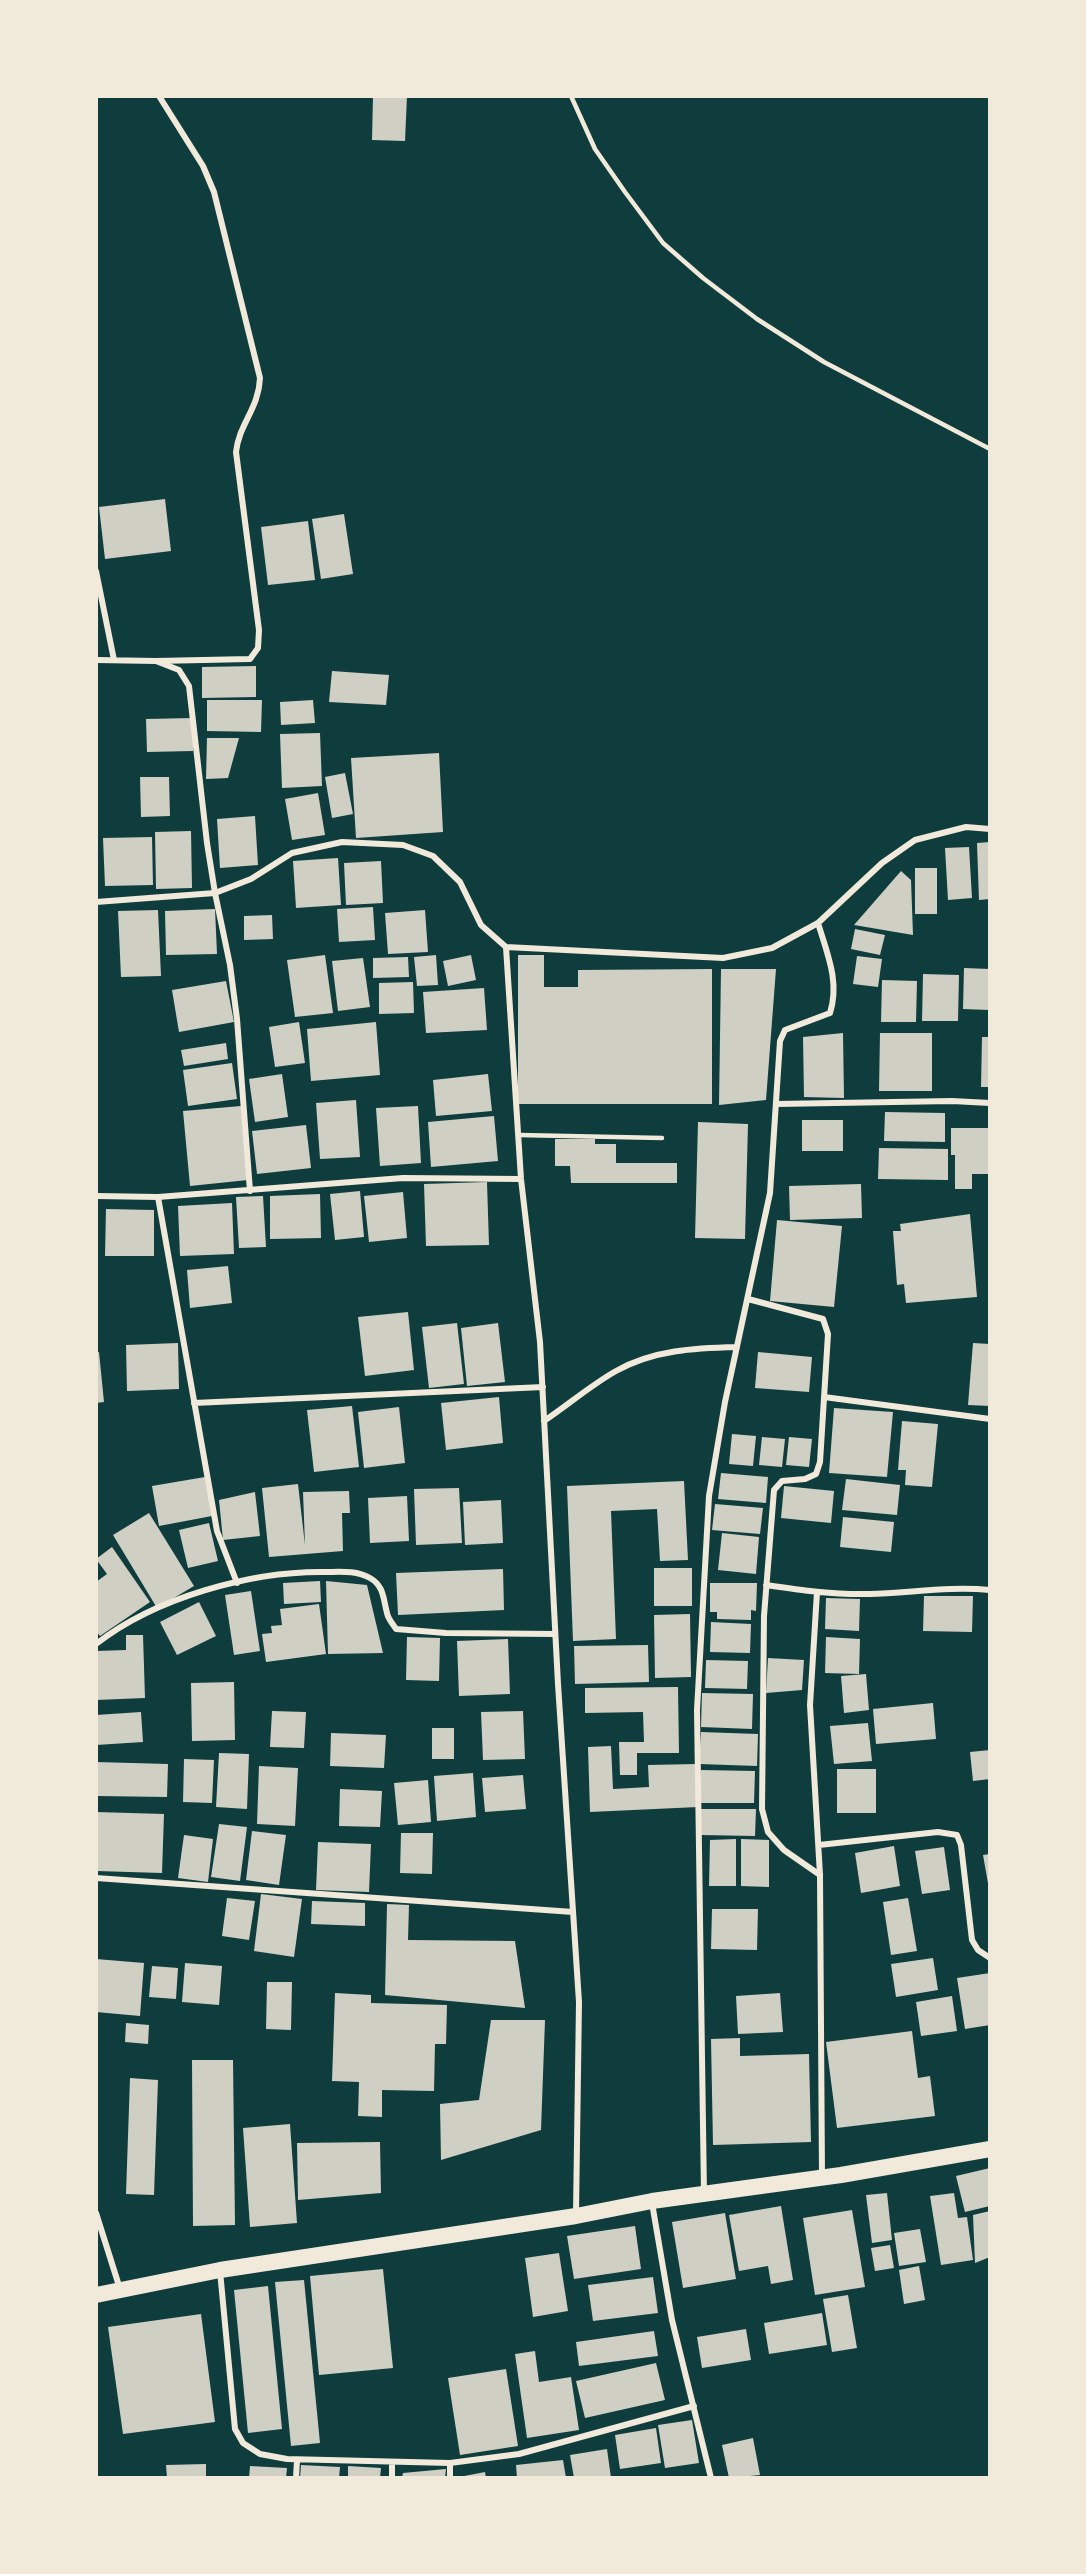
<!DOCTYPE html>
<html>
<head>
<meta charset="utf-8">
<style>
  body { margin:0 }
  #map { position:relative; width:1086px; height:2574px; overflow:hidden; background:#0f3d3e; font-family:Overpass,sans-serif }
  canvas { display:block }
  .frame { position:absolute; inset:0; border:98px solid #f1e9da; pointer-events:none }
</style>
</head>
<body>
<div id="map">
<canvas width="1086" height="2574"></canvas>
<div class="frame"></div>
</div>
<script>
const c = document.querySelector('canvas').getContext('2d');
c.lineJoin = 'round';
function fillPath(path, color) {
  c.fillStyle = color;
  c.fill(path, 'evenodd');
}
function trace(path, color, width, dash) {
  c.strokeStyle = color;
  c.lineWidth = width;
  c.lineCap = dash ? 'butt' : 'round';
  c.setLineDash(dash || []);
  c.stroke(path);
}
fillPath(new Path2D(`
  M373,96H407L405,141L372,140Z
  M165,499L171,551L105,559L99,507Z
  M344,514L353,574L321,579L312,519Z
  M308,521L315,580L268,585L261,527Z
  M256,666V697L202,698V667Z
  M332,671L389,675L386,705L329,702Z
  M207,700H262L261,732L207,731Z
  M313,700L315,723L281,725L280,702Z
  M193,718V751L147,752L146,719Z
  M320,733L322,786L282,788L280,734Z
  M207,738H239L228,778L206,779Z
  M439,753L443,832L356,838L351,758Z
  M345,773L353,814L332,818L325,777Z
  M140,777H169L170,816L141,817Z
  M318,793L325,835L292,840L285,799Z
  M255,816L258,865L220,868L217,819Z
  M191,831L192,888L156,889L155,832Z
  M152,837L153,885L105,886L103,838Z
  M990,842V899L979,900L977,843Z
  M969,847L972,898L948,900L945,848Z
  M338,858L341,905L296,908L293,861Z
  M381,861L383,903L346,905L344,863Z
  M915,868H937V914H915Z
  M901,871L911,880L913,935L854,925Z
  M373,907L375,940L339,942L337,909Z
  M215,909L217,954L166,955L165,911Z
  M158,910L161,976L121,977L118,911Z
  M425,910L428,952L388,954L385,913Z
  M272,915L273,939L244,940V916Z
  M855,929L885,935L880,955L851,949Z
  M325,955L333,1013L295,1017L287,960Z
  M436,955L438,985L417,986L414,957Z
  M471,955L476,980L448,986L443,961Z
  M518,955H544V987H578V970L712,969V1104H518Z
  M857,956L882,959L878,987L853,984Z
  M408,957L409,977L373,978V958Z
  M363,958L370,1007L338,1011L332,961Z
  M964,968L990,969V1010L963,1009Z
  M721,969H776L766,1100L719,1105Z
  M923,974L959,975L958,1021H922Z
  M882,980L917,981L916,1022H881Z
  M226,981L234,1022L179,1032L172,990Z
  M413,982L414,1013L379,1014V983Z
  M484,988L487,1030L426,1033L423,992Z
  M299,1022L305,1063L275,1067L269,1027Z
  M376,1022L380,1075L311,1081L307,1029Z
  M843,1033L844,1098L804,1097L803,1037Z
  M880,1033H932V1091H879Z
  M982,1037H990V1087H981Z
  M226,1043L228,1059L184,1066L181,1050Z
  M232,1063L237,1099L188,1106L183,1070Z
  M282,1074L288,1117L255,1122L249,1079Z
  M488,1074L492,1111L436,1116L433,1080Z
  M356,1100L360,1157L320,1159L316,1103Z
  M241,1106L248,1180L190,1186L183,1111Z
  M418,1106L421,1163L380,1166L376,1108Z
  M885,1112L945,1113V1142L884,1141Z
  M494,1116L498,1161L431,1167L428,1122Z
  M802,1120H843V1151H802Z
  M698,1122L748,1124L745,1239L695,1238Z
  M306,1125L311,1168L257,1174L252,1131Z
  M951,1128H990V1174H972V1189H955V1155H951Z
  M555,1139H595V1144H616V1163H677V1183H571L570,1166H555Z
  M879,1148L948,1149V1180L878,1179Z
  M487,1182L489,1245L426,1246L424,1184Z
  M861,1184L862,1218L790,1220L789,1186Z
  M360,1191L364,1237L335,1240L330,1194Z
  M403,1192L407,1238L369,1242L364,1196Z
  M320,1194L321,1238L270,1239V1196Z
  M263,1196L266,1247L239,1248L236,1197Z
  M232,1203L234,1254L180,1256L178,1206Z
  M106,1209L154,1210V1256H105Z
  M970,1214L977,1297L906,1303L904,1284L897,1285L893,1231H901L900,1224Z
  M777,1220L842,1226L834,1307L770,1301Z
  M228,1266L232,1303L190,1308L187,1270Z
  M408,1312L414,1370L365,1376L358,1317Z
  M457,1323L464,1384L429,1388L422,1327Z
  M498,1323L505,1382L467,1386L461,1328Z
  M178,1343L179,1389L127,1391L126,1345Z
  M973,1343L990,1344V1406L968,1405Z
  M99,1352L104,1402L96,1403V1353Z
  M758,1352L812,1357L809,1392L755,1388Z
  M499,1397L503,1443L446,1450L441,1403Z
  M352,1406L359,1467L314,1472L307,1410Z
  M399,1407L405,1463L364,1468L358,1412Z
  M834,1408L893,1412L887,1477L829,1473Z
  M902,1421L938,1424L932,1487L905,1485L906,1470H898Z
  M732,1434L756,1436L753,1466L729,1464Z
  M762,1437L785,1439L782,1467L759,1465Z
  M789,1437L812,1439L809,1467L786,1465Z
  M721,1473L768,1477L766,1503L718,1499Z
  M205,1477L212,1516L159,1526L152,1486Z
  M846,1479L900,1485L897,1515L842,1510Z
  M684,1481L688,1560L660,1561L657,1509L611,1511L616,1639L573,1641L567,1486Z
  M298,1484L305,1545L303,1492L349,1491L350,1513H342L343,1551L269,1557L262,1488Z
  M784,1486L834,1491L831,1523L781,1518Z
  M459,1488L462,1543L416,1545L414,1489Z
  M255,1492L260,1536L223,1540L219,1500Z
  M407,1496L409,1541L370,1543L368,1498Z
  M501,1500L503,1543L465,1545L463,1502Z
  M715,1504L763,1508L760,1534L712,1530Z
  M149,1513L194,1586L157,1608L113,1535Z
  M843,1517L894,1522L891,1552L840,1547Z
  M209,1523L218,1561L188,1568L179,1530Z
  M722,1533L759,1537L756,1574L718,1570Z
  M112,1547L150,1602L100,1636L96,1631V1582L107,1574L96,1559Z
  M654,1568H692V1606H654Z
  M503,1569L504,1610L398,1615L396,1573Z
  M320,1581L321,1602L284,1604L283,1583Z
  M326,1581L367,1585L383,1653L328,1654Z
  M710,1583H757L756,1611L751,1610V1620L717,1619V1612H710Z
  M251,1591L260,1651L234,1655L225,1595Z
  M924,1596H973L972,1632L923,1631Z
  M826,1598L860,1599L859,1631L825,1629Z
  M199,1602L216,1636L177,1655L160,1622Z
  M319,1604L326,1654L266,1662L262,1634L272,1633L271,1626L282,1625L280,1609Z
  M690,1614L691,1677L655,1678L654,1615Z
  M711,1622L751,1624L750,1653L710,1652Z
  M126,1635H143L145,1698L96,1700V1651L126,1650Z
  M407,1637L440,1638L439,1681L406,1680Z
  M826,1637L860,1639L859,1674L825,1673Z
  M508,1639L510,1694L459,1696L457,1641Z
  M648,1645L649,1682L575,1684L574,1646Z
  M768,1658L804,1660L802,1690L766,1693Z
  M706,1660L748,1661L747,1689L705,1688Z
  M866,1674L869,1710L844,1713L841,1676Z
  M234,1682L235,1740L192,1741L191,1683Z
  M678,1687L679,1753H637V1775H620L619,1742H644L643,1712L585,1713V1688Z
  M702,1693L753,1694L752,1729L701,1727Z
  M933,1703L936,1739L876,1744L873,1709Z
  M272,1711L306,1712L304,1748L270,1747Z
  M523,1711L525,1759L483,1760L481,1712Z
  M141,1712L143,1742L96,1745V1715Z
  M868,1723L872,1761L834,1764L830,1726Z
  M432,1728H454V1759H432Z
  M701,1732L758,1734L757,1766L699,1764Z
  M331,1733L386,1735L384,1768L330,1766Z
  M611,1746L613,1789L649,1787L648,1765L696,1764L698,1807L590,1812L588,1747Z
  M990,1750V1779L973,1781L970,1752Z
  M219,1753L249,1754L247,1809L216,1807Z
  M184,1759L214,1760L212,1803L183,1802Z
  M96,1762L168,1764L167,1797L97,1796Z
  M259,1766L298,1768L295,1826L257,1824Z
  M837,1769H876V1813H837Z
  M701,1770L755,1771L754,1803H700Z
  M473,1773L476,1817L437,1821L434,1776Z
  M523,1775L526,1809L485,1812L482,1778Z
  M428,1780L431,1822L398,1825L394,1783Z
  M340,1789L382,1791L380,1827L339,1826Z
  M701,1809H756L755,1836L701,1835Z
  M96,1812L164,1814L162,1873L96,1871Z
  M219,1824L247,1827L240,1881L211,1877Z
  M252,1831L286,1835L279,1885L246,1880Z
  M401,1833H433L432,1874L400,1873Z
  M184,1835L213,1839L208,1882L178,1878Z
  M736,1839V1886H709L710,1840Z
  M741,1839L769,1840V1887L741,1886Z
  M318,1842L371,1844L369,1892L316,1890Z
  M894,1846L900,1886L861,1893L855,1853Z
  M944,1847L950,1890L922,1894L915,1851Z
  M990,1854V1889H989L983,1855Z
  M261,1894L302,1899L294,1957L254,1951Z
  M227,1898L255,1901L249,1940L222,1936Z
  M908,1898L917,1951L891,1955L883,1902Z
  M312,1901L365,1903V1926L311,1924Z
  M387,1904L409,1905L408,1940L515,1941L525,2008L385,1995Z
  M712,1909H758L757,1950L711,1949Z
  M933,1958L938,1990L896,1997L891,1964Z
  M96,1959L144,1963L140,2016L96,2012Z
  M185,1963L222,1966L219,2005L182,2002Z
  M152,1966L178,1968L176,1999L149,1997Z
  M990,1973V2025L965,2029L957,1978Z
  M267,1982H292L291,2030L266,2029Z
  M335,1993L371,1995V2003L447,2005L446,2044H435L434,2091L382,2090V2117L358,2116L359,2082L332,2081Z
  M780,1993L783,2032L738,2034L736,1996Z
  M952,1996L957,2031L921,2036L916,2002Z
  M491,2020H545L541,2130L441,2160L440,2104L479,2100Z
  M126,2023L149,2025L148,2044L125,2042Z
  M912,2031L918,2078L930,2076L935,2116L837,2128L826,2042Z
  M740,2038V2056L809,2054L811,2142L713,2145L711,2039Z
  M192,2060H233L235,2225L193,2226Z
  M130,2078L158,2080L154,2195L126,2194Z
  M290,2124L297,2223L250,2227L243,2128Z
  M380,2142L381,2193L298,2200L297,2143Z
  M990,2168V2206L965,2212L956,2176Z
  M887,2193L892,2240L872,2243L866,2195Z
  M954,2193L958,2218L967,2217L973,2260L941,2265L930,2196Z
  M781,2206L793,2280L771,2284L768,2266L739,2271L729,2215Z
  M852,2210L865,2287L815,2295L803,2218Z
  M990,2211V2257L975,2263L973,2215Z
  M725,2213L736,2279L683,2288L672,2222Z
  M635,2226L641,2269L574,2279L567,2236Z
  M920,2229L926,2262L899,2266L894,2233Z
  M890,2245L894,2268L875,2271L871,2248Z
  M559,2253L568,2311L533,2317L525,2258Z
  M919,2266L925,2300L904,2304L899,2270Z
  M383,2269L393,2368L319,2375L310,2276Z
  M653,2277L658,2313L593,2321L588,2285Z
  M304,2280L320,2443L291,2446L275,2282Z
  M268,2286L282,2429L248,2433L234,2290Z
  M848,2295L857,2348L832,2352L823,2299Z
  M822,2313L827,2345L769,2354L764,2323Z
  M201,2314L215,2422L123,2434L108,2327Z
  M746,2329L751,2360L702,2368L697,2337Z
  M654,2331L658,2356L579,2366L576,2342Z
  M535,2351L539,2382L571,2377L579,2430L527,2438L515,2354Z
  M656,2363L665,2400L585,2418L576,2381Z
  M506,2369L518,2446L460,2455L448,2378Z
  M692,2420L699,2463L665,2468L658,2425Z
  M656,2428L661,2463L620,2469L615,2435Z
  M753,2438L760,2475L729,2478L722,2445Z
  M607,2449L611,2478H574L570,2455Z
  M563,2460L566,2478H517L516,2465Z
  M206,2464V2478H167L166,2465Z
  M301,2465L340,2467L339,2478H300Z
  M250,2466L287,2468L286,2478H249Z
  M348,2466L381,2468L380,2478H348Z
  M446,2469L445,2478H402L403,2473Z
  M485,2472L486,2478H459V2477Z`), '#cfcfc3');
trace(new Path2D(`
  M571,96L595,149L625,192L663,243L703,278L757,319L824,362L990,449
  M519,1135L662,1138`), '#f1e9da', 4.5);
trace(new Path2D(`
  M96,571L114,660
  M96,660L156,661L179,670L189,686L207,843L215,893L230,965L237,1019L250,1191
  M156,661L250,659L258,648L259,630L236,452C239,424 259,408 260,378L214,192L203,166L159,96
  M96,902L215,893L251,879L292,853L342,842L403,845L433,856L460,882L481,925L506,947L723,958L772,948L818,923L882,863L915,840L966,827L990,829
  M506,947L521,1179L540,1342L558,1684L579,2002L576,2213
  M776,1104L952,1101L990,1103
  M96,1196L158,1197L403,1178L521,1179
  M158,1197L217,1531L237,1583
  M748,1299L823,1319L828,1334L820,1462L816,1474L805,1479L782,1481L774,1490L764,1616L762,1809L768,1832L784,1850L820,1875
  M824,1397L990,1419
  M194,1403L543,1387
  M544,1421C568,1405 591,1385 616,1371C653,1350 695,1348 737,1347
  M766,1585C800,1590 834,1595 869,1594C910,1593 949,1586 990,1590
  M817,1592L810,1705L820,1875L822,2177
  M96,1644C155,1598 250,1571 325,1572C339,1572 356,1570 370,1578C384,1586 383,1598 387,1613C388,1619 393,1624 396,1629L446,1633L555,1634
  M819,1845L938,1832L957,1835L961,1845L972,1940L978,1950L990,1958
  M96,1878L573,1912
  M704,2194L697,1710L709,1496L725,1402L770,1193L780,1041L785,1030L830,1013C840,982 827,953 818,923
  M652,2203L672,2320L711,2478
  M96,2213L120,2289
  M220,2271L235,2429L243,2443L260,2454L287,2459L450,2463L519,2454L694,2406
  M296,2478L297,2460
  M392,2478V2462
  M450,2478V2463`), '#f1e9da', 6);
trace(new Path2D(`
  M96,2295L220,2270L576,2216L652,2201L841,2175L990,2149`), '#f1e9da', 16);
</script>
</body>
</html>
